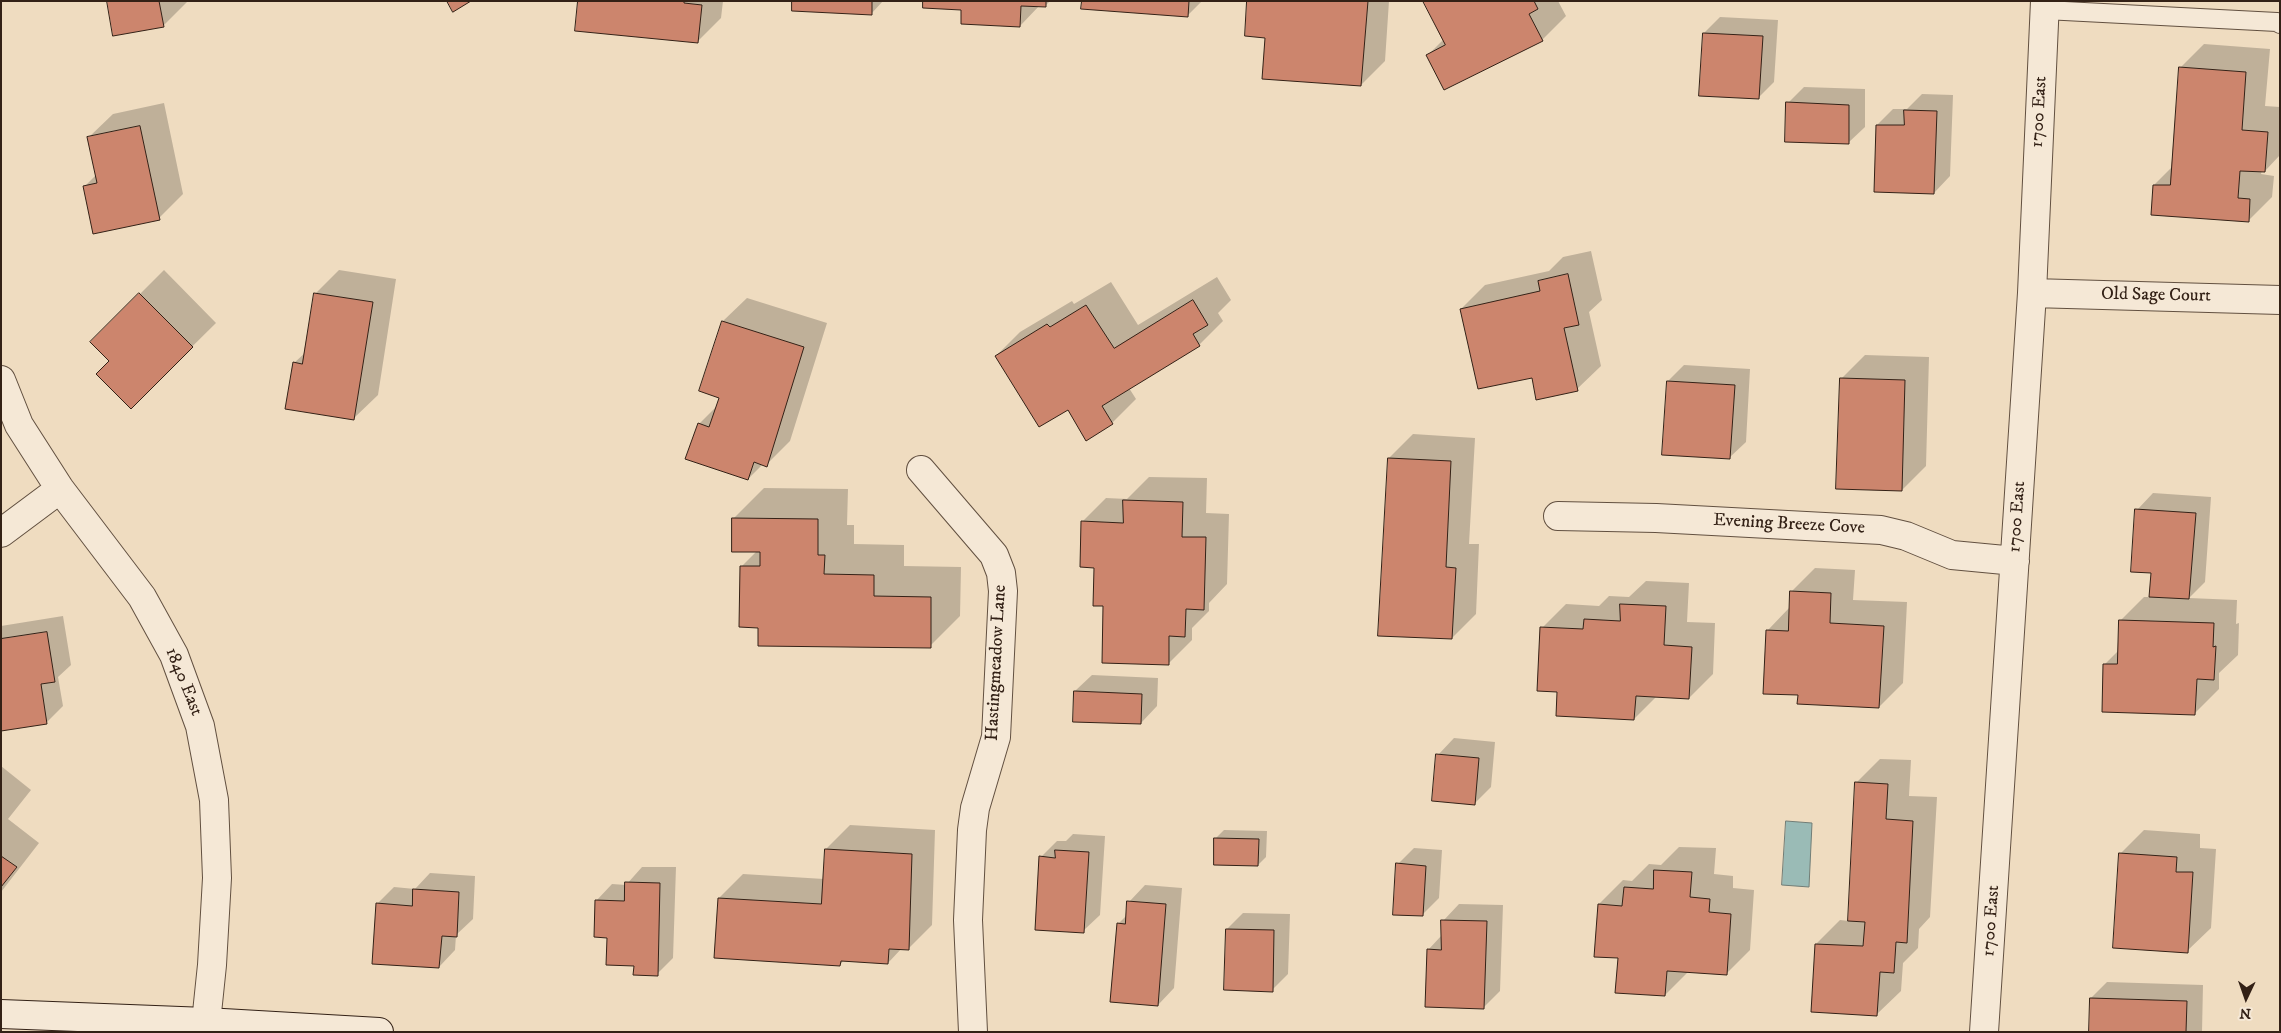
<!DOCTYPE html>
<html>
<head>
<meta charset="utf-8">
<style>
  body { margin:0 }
  #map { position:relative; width:2281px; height:1033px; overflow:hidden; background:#efdcc0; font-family:"IM FELL DW Pica",serif }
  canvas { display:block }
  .frame { position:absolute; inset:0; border:2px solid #332116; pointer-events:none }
  .north { position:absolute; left:2221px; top:973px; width:50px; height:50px; -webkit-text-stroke:4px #f5e8d6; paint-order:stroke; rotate:183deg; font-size:14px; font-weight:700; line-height:20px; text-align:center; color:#332116 }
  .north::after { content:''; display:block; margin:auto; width:18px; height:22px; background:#332116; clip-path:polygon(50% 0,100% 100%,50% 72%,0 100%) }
</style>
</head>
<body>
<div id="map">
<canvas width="2281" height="1033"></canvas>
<div class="frame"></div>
<div class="north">N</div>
</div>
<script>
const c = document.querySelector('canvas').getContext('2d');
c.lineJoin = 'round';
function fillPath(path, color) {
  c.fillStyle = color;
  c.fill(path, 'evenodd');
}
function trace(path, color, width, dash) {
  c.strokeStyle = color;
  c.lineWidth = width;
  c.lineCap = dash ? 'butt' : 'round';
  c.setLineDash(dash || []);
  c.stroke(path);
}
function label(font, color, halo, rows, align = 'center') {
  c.font = font + ' "IM FELL DW Pica",serif';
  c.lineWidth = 4.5;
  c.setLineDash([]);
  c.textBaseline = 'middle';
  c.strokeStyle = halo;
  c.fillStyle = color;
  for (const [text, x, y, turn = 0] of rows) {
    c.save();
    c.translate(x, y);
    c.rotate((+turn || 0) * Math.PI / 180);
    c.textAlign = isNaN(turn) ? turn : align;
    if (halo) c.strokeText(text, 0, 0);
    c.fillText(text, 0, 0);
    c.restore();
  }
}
const water = new Path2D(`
  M1786,821L1812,823L1809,887L1782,885Z`);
fillPath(water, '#9abbb6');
trace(water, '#717d76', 1);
fillPath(new Path2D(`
  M108,1H187V2L163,26Z
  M579,1H723L721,18L697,42Z
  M793,1H883L871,14Z
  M925,1H1050L1045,6L1040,5L1020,26L963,9Z
  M1083,1H1202L1187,16Z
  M1249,1H1389L1385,61L1361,85L1266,37Z
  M1425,1H1558L1566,16L1542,40L1428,55L1444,39Z
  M1720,17L1778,20L1774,82L1758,98L1704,33Z
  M2204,44L2270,49L2265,106L2280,107V155L2265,171L2262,170L2261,174L2274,176L2272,197L2248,221L2154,185L2172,167L2180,68Z
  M1804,87L1865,89V127L1848,143L1788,103Z
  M1922,94L1953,95L1950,176L1934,193L1877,125L1893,109H1907Z
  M164,103L183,194L159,218L84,187L96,175L89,137L113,114Z
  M1591,251L1602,300L1589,312L1601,366L1577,389L1533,376L1461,309L1485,285L1549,271L1563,257Z
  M164,270L216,323L131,407L111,361L92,342Z
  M339,270L396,279L378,395L354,418L294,363L306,352L315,294Z
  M1217,277L1231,300L1218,313L1223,321L1199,345L1129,388L1136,399L1112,423L1068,408L996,356L1020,332L1072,301L1074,304L1111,282L1138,325Z
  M747,298L827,323L790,441L766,465L763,464L748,479L699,424L719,404L721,397L723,321Z
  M1865,355L1929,357L1926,466L1902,490L1841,379Z
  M1684,365L1750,369L1746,442L1729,458L1668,381Z
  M1413,434L1475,438L1469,544H1479L1476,614L1452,638L1389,458Z
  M1149,477L1207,478L1206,513L1229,514L1227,584L1209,603V611L1192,628V640L1168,664L1104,605L1082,522L1106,498L1127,499Z
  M764,488L848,489L847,525H854V544L904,545V566L961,567L960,616L930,646L759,626L741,567L757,551L733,519Z
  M2153,493L2211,497L2205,582L2189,598L2237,600L2236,624L2239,623L2238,655L2219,673V689L2195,713L2104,665L2119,650L2120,621L2144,597H2151L2152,572L2137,510Z
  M1815,568L1855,570L1853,600L1907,602L1903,683L1879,707L1799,694L1768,630L1790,607L1791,592Z
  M1646,581L1689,583L1687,622L1715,623L1713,674L1689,698L1657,696L1634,719L1558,691L1542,628L1566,604L1599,606L1609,596L1629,597Z
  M63,616L71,665L58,677L63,706L46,723L1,730V626Z
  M1092,675L1158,678L1157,706L1141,723L1075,691Z
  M1454,738L1495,742L1491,787L1475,803L1438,755Z
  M1880,759L1911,760L1909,796L1937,797L1930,917L1919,929L1918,948L1903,963L1901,991L1877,1014L1816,944L1840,920L1849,921L1857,782Z
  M1,766L31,790L8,819L39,843L1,892Z
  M850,825L935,830L932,925L908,949L902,948L888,963L844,960L840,965L719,898L743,874L824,879L826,849Z
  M1224,830L1267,831L1266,857L1258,865L1216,838Z
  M2144,830L2200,834V848L2216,849L2211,928L2187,951L2120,854Z
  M1073,834L1105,836L1100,915L1083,931L1041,857L1057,841H1066Z
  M1679,847L1716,848L1714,874L1733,876V888L1754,890L1750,950L1726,974L1689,971L1665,995L1619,957L1599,904L1623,880L1632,881L1649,864L1661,865Z
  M1414,848L1442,850L1439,898L1422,915L1398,864Z
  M642,867H676L673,958L657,974L635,965L609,936L596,901L612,884L626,885Z
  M430,873L475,876L473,919L456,935L455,950L439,967L377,904L394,887L415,889Z
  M1145,885L1182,888L1174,988L1158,1005L1118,924L1127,915L1129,902Z
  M1459,904L1503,905L1500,991L1483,1008L1428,950L1442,935L1443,921Z
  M1243,913L1290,914L1288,974L1272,990L1227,929Z
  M2107,982L2203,985L2202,1032H2090L2091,998Z`), '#0003');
const building = new Path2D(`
  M107,1H159L164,27L113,36Z
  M447,1H471L453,12Z
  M578,1H684V3L702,5L698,43L575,31Z
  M792,1H872V15L792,11Z
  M923,1H1046V7L1021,6L1020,27L961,24V10L923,8Z
  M1082,1H1189L1188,17L1081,9Z
  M1247,1H1368L1361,86L1262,79L1265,38L1245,36Z
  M1423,1H1534L1538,9L1529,14L1543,41L1444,90L1426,55L1445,45Z
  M1703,33L1763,36L1759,99L1699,96Z
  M2179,67L2246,72L2242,130L2268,132L2265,172L2240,171L2238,198L2250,199L2249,222L2151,215L2153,185H2170Z
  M1786,102L1849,105V144L1785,142Z
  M1904,110L1937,111L1934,194L1874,192L1876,125H1904Z
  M140,126L160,220L93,234L83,186L97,183L87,137Z
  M1568,274L1579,325L1564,328L1578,391L1536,400L1532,378L1478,389L1460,309L1540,291L1538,281Z
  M139,293L193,347L131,409L96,374L109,361L90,342Z
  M314,293L373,302L354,420L285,409L293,362L302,364Z
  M1193,300L1208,325L1193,334L1200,346L1102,406L1113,424L1086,441L1068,410L1039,427L995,356L1047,324L1050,327L1086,305L1114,348Z
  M722,321L804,347L767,467L754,462L748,480L685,459L698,423L709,427L719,398L699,391Z
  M1840,378L1905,380L1902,491L1836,489Z
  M1667,381L1735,385L1730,459L1662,455Z
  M1388,458L1451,461L1446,567L1456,568L1452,639L1378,636Z
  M1123,500L1183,502L1182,537H1206L1204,610L1186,609L1185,637L1169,636V665L1102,663L1103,606H1093L1094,568L1080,567L1081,521L1123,523Z
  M2135,509L2196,513L2189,599L2149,597L2151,573L2131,572Z
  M732,518L818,519V555H825L824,574L874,575V596L931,597V648L758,646V628L739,627L740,566H760V552H732Z
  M1790,591L1831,593L1830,623L1884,626L1879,708L1797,704L1798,695L1763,694L1766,630L1788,631Z
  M1620,604L1666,606L1664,645L1692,647L1689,699L1636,696L1634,720L1556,716L1557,692L1537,691L1540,627L1583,629L1584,619L1620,621Z
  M2119,620L2214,623L2213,647L2216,646L2214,680L2197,679L2195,715L2102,712L2103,664H2117Z
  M47,632L55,682L41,684L47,724L1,731V639Z
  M1074,691L1142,694L1141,724L1073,722Z
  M1436,754L1479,758L1475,805L1432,801Z
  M1855,782L1888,784L1886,819L1913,821L1907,943L1896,942L1894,973L1880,972L1877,1016L1811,1012L1815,944L1863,946L1865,922L1848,921Z
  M1214,838L1259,839L1258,866L1214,865Z
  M825,849L912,854L909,950L889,949L888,964L841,961L840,966L714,958L718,898L821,904Z
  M1055,850L1089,852L1084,933L1035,930L1039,856L1055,858Z
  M2119,853L2177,857L2176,872H2193L2188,953L2113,948Z
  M1,856L17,867L1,887Z
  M1396,863L1426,866L1423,916L1393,915Z
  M1654,870L1692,872L1690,897L1710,899L1709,912L1731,914L1727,975L1667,971L1665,996L1615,993L1618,958L1594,957L1598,904L1622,906L1624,887L1653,889Z
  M625,882L660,883L658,976L633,975L634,966L606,965L607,938L594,937L595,900L624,901Z
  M413,889L459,892L457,937L442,936L439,968L372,964L376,903L412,906Z
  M1127,901L1166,904L1158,1006L1110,1002L1117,923L1125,924Z
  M1441,920L1487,921L1484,1009L1425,1007L1427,949L1441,950Z
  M1226,929L1274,930L1273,992L1224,990Z
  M2090,998L2187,1001L2186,1032H2089Z`);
fillPath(building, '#cc856d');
trace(building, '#332116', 1);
const lane = new Path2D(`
  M2045,10L2277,22L2280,24`);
const street = new Path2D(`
  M2032,293L2280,300
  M1,380L19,425L60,489L142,597L174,655L200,726L214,800L217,878L212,965L205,1032
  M921,470L994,555L1001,573L1003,591L996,737L975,808L972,830L968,920L973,1032
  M1558,516L1656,518L1881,530L1906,536L1952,555L2015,561
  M1,533L60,489
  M1984,1032L2032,293L2045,1`);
const secondary = new Path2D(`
  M1,1014L206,1022L379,1032`);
trace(lane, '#625040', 20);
trace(street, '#625040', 30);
trace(secondary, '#332116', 30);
trace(lane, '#f5e8d6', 18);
trace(street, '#f5e8d6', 28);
trace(secondary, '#f5e8d6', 28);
label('18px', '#332116', '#f5e8d6', [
  ["1700 East",2040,112,-87],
  ["Old Sage Court",2156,296,1],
  ["1700 East",2018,517,-86],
  ["Evening Breeze Cove",1789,525,3],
  ["Hastingmeadow Lane",997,663,-87],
  ["1840 East",183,682,68],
  ["1700 East",1992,921,-86]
]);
</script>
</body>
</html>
